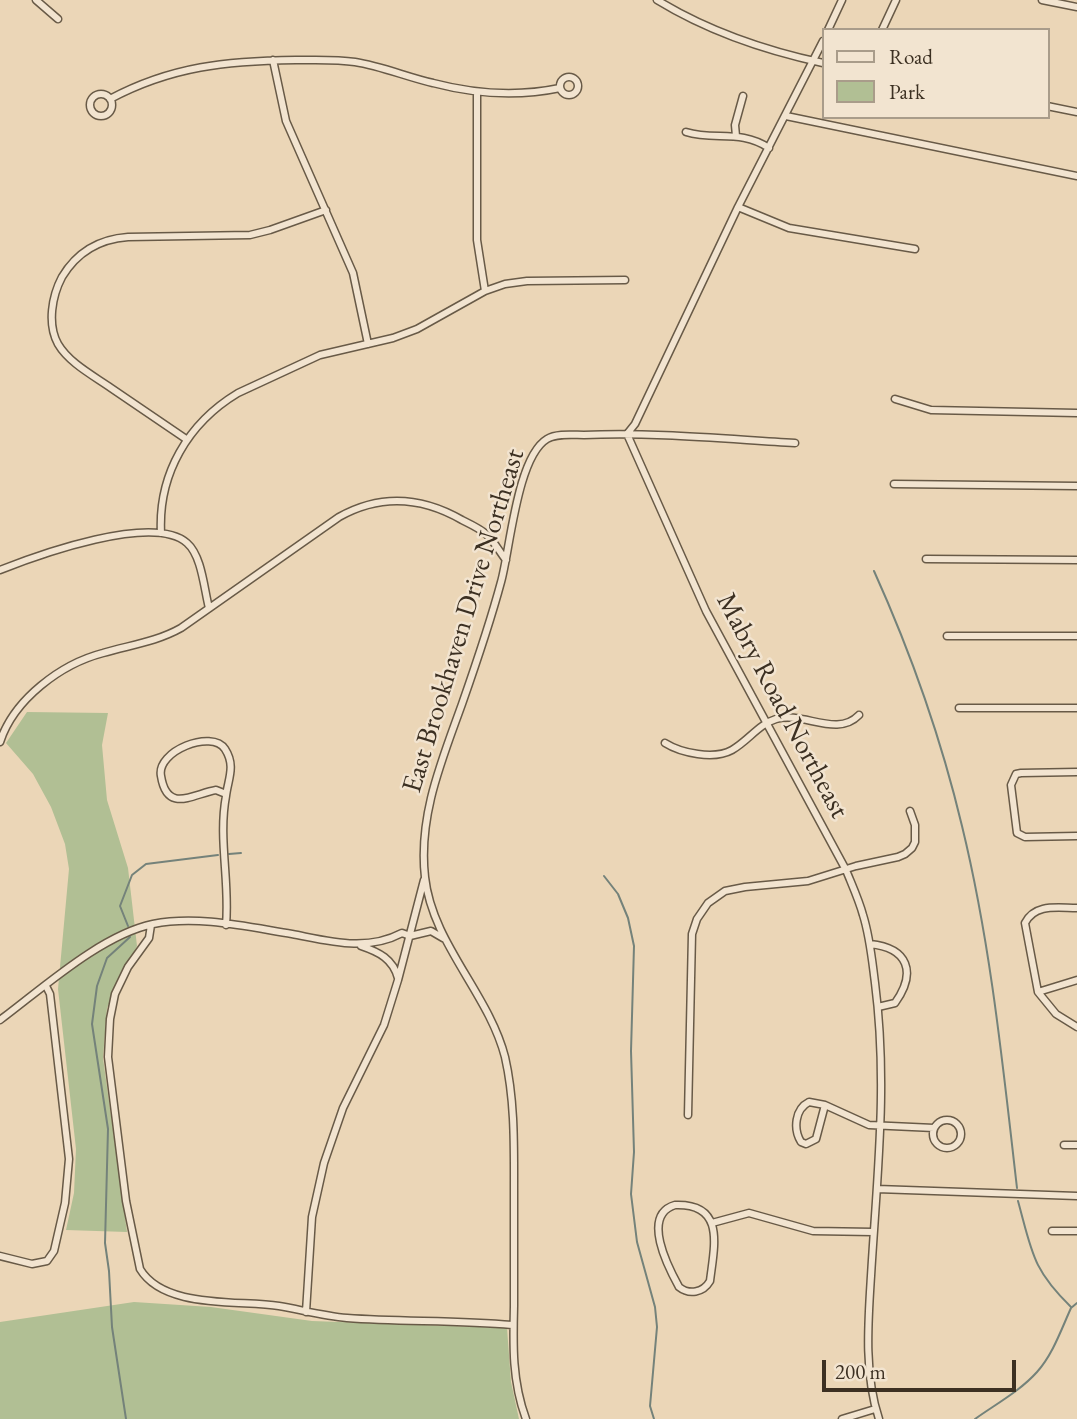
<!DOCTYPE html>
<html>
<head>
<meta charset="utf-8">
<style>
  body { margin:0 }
  #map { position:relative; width:1077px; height:1419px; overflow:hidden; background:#ebd6b7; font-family:"EB Garamond",serif }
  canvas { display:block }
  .legend { position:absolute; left:822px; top:28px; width:228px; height:91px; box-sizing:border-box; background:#f2e4d0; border:2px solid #a99c8a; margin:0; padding:9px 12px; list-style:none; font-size:21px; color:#3c3022 }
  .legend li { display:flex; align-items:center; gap:14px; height:35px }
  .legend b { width:35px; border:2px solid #a99c8a }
  .scale { position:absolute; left:822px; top:1360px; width:194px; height:32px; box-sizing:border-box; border:4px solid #3c3022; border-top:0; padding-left:9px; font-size:21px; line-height:24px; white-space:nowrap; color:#3c3022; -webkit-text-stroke:5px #f2e4d0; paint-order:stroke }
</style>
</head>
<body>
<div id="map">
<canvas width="1077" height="1419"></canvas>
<ul class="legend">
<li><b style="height:9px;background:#f2e4d0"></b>Road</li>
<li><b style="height:19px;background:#b1bf94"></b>Park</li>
</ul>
<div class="scale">200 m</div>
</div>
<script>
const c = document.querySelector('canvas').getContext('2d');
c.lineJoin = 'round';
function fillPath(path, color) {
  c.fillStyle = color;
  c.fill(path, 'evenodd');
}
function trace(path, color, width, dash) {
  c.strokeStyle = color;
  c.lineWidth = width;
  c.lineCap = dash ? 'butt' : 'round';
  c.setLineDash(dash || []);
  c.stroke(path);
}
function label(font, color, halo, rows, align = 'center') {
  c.font = font + ' "EB Garamond",serif';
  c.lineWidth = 5;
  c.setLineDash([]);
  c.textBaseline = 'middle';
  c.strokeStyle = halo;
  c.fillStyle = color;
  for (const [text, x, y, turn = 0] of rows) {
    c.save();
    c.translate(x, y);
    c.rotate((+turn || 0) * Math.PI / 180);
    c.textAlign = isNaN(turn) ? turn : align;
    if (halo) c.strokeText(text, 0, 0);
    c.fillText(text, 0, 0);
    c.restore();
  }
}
fillPath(new Path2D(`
  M27,712L108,713L102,745L107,800L128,868L137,946L107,1008L103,1058L127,1232L66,1230L74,1193L76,1149L58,989L69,869L65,844L51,807L33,774L6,743Z
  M134,1302L211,1307L312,1321L507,1328L511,1382L519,1419H0V1322Z`), '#b1bf94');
trace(new Path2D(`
  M874,571C911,653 941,738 962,826C991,945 1003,1067 1017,1188
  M229,854L241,853
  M604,876L618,894L628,918L634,946L631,1051L634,1152L631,1194L637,1242L655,1307L657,1327L650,1406L654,1419
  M128,926L120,906L132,875L146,864L218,855
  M1018,1201C1032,1252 1032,1269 1071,1307
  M126,1419L112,1327L109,1271L105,1243L108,1129L92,1024L97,986L107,958L130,937
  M975,1419C996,1404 1020,1391 1037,1372C1053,1354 1061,1330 1071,1308L1077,1303`), '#74827a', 2);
const minor = new Path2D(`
  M36,0L58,19
  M657,0C706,30 767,51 823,63
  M1042,0L1077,7
  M828,30L842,0
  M882,30L896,0
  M273,60L286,121L353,273L368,344
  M560 86a9 9 0 1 1 18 0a9 9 0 1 1-18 0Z
  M477,92V240L485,291
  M90 105a11 11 0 1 1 22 0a11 11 0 1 1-22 0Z
  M110,99C172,66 227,61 296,60C316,60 336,59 355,62C381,66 407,77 433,83C475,94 517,97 560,88
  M1047,106L1077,112
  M786,116L1077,176
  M686,132C715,141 740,129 769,148
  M736,136L735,125L743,96
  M738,207L789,228L915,249
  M895,399L931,410L1077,413
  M627,434L706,611L846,870C852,885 859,900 863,915C870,937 872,960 875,983C888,1084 877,1175 871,1276C868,1323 864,1374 879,1419
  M627,434L635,424L738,207L823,41
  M186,439C161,422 136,405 111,388C94,376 69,363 58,344C47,324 52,296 62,277C77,252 100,239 128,237L250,235L270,230L326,210
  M894,484L1077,486
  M161,533C158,474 188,423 238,393L320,355L393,338L417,329L485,291L505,284L527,281L625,280
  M926,559L1077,560
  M0,570C38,555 153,513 187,543C202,556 204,589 209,608
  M947,636H1077
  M959,708H1077
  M0,742C14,699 61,664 103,653C130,645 156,642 181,628L339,517C380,494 422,497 462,520C470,524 479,528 486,534C494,541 499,551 506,560
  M665,743C681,753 714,760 732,750C748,741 759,724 776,719C803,711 837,738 859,715
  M1077,772L1021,773L1016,774L1011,785L1017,833L1025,837L1077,836
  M226,794L216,790C193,794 167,814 161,776C156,751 212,729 225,749C236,766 228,779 226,796C218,839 230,882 226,925
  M1077,908C1058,908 1035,903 1025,923L1038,992L1056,1014L1077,1027
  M151,925L149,938L128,967L115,994L110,1019L108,1057L126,1201L140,1269C164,1309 238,1300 279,1306C302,1310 324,1316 347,1318C402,1322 457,1320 512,1325
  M410,936L431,931L443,938
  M870,944C908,948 917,972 895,1003L878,1007
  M361,946C379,952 393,959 398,978
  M1038,992L1077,980
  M0,1020C43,988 101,935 153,924C198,915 248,927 292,934C329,941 366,952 402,933L410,936
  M809,1102L825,1105L816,1139L806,1144L801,1142C793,1129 795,1109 809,1102Z
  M825,1105L869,1125L934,1128
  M688,1115L692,934L697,919L708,903L725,891L745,887L808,881L856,866L898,857L905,854L912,848L915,842V825L910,811
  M933 1134a14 14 0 1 1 28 0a14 14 0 1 1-28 0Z
  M1064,1145H1077
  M877,1189L1077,1196
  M675,1205C726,1203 714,1247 710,1281C703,1293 689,1295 679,1287C668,1267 641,1215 675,1205Z
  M712,1223L749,1213L813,1231L873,1232
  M1052,1231H1077
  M0,1256L32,1264L47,1261L54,1251L65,1203L69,1159L50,994L46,986
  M306,1312L312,1217L324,1163L343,1108L384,1025L398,980L424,880
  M526,1419C512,1381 513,1345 514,1306C514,1267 514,1229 514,1191C514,1146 515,1101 505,1057C489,994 432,943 425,877C418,816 442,760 462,704C476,664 490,623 501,582C510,550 517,457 547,439C557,433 573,435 584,435C654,432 725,439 795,443
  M842,1419L875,1409`);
trace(minor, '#685a47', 9);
trace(minor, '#f2e4d0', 6);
label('28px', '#3c3022', '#f2e4d0', [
  ["East Brookhaven Drive Northeast",464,621,-73],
  ["Mabry Road Northeast",782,706,62]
]);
</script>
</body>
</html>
